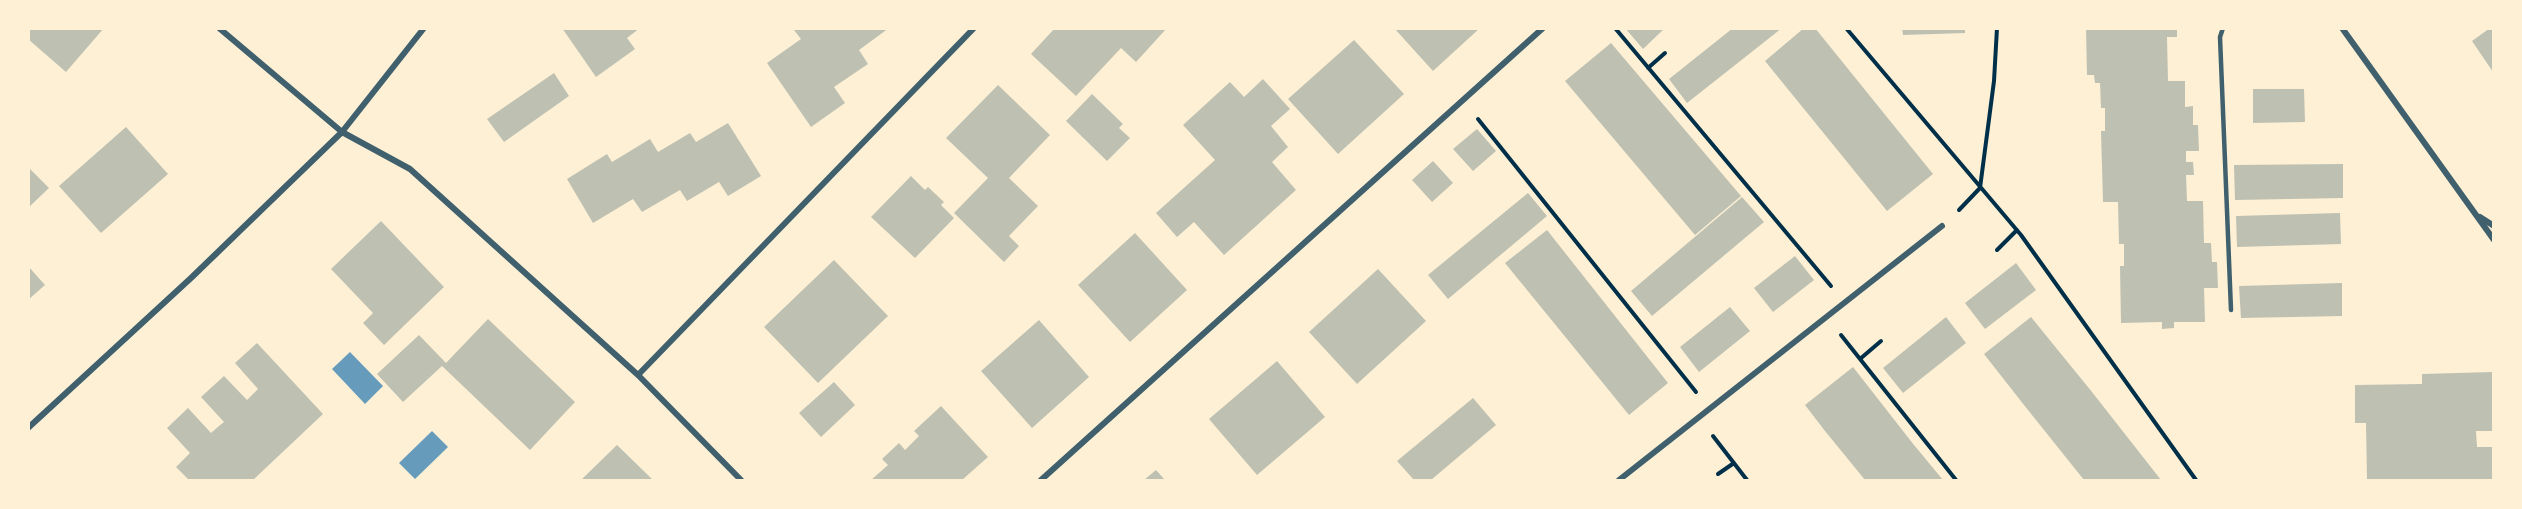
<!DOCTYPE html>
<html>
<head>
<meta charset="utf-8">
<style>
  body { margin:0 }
  #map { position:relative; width:2522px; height:509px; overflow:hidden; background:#fdf0d5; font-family:"Libre Baskerville",serif }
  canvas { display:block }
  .frame { position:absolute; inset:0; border:30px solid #fdf0d5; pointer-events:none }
</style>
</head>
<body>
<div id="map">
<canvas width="2522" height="509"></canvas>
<div class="frame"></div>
</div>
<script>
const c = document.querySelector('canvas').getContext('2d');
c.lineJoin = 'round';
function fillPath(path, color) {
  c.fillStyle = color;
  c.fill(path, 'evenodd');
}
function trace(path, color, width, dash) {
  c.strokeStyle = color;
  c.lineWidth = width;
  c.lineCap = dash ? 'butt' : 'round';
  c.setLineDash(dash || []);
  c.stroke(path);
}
fillPath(new Path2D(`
  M350,352L383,386L365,404L332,369Z
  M432,431L448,447L415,479L399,463Z`), '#669bbc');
fillPath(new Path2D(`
  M28,28H104L66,72L28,39Z
  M562,28H640L627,38L635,49L596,77Z
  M796,28H889L859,50L868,64L834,87L845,103L811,127L767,63L801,39L794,30Z
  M1055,28H1167L1136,62L1121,48L1076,96L1031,54Z
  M1394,28H1480L1433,71Z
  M1625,28H1665L1643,49Z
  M1733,28H1782L1687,103L1669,79Z
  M1804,28H1815L1933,174L1887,211L1765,61Z
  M1902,28H1965V33L1903,35Z
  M2086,28H2177V37H2167L2168,81H2185V107L2193,106V125H2198L2199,151H2186V162H2193L2194,175H2186L2187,201H2203L2204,243H2211L2212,262H2217L2218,288H2204L2205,322H2174V328L2162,329V322L2121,323L2120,266H2124V244H2119L2118,202H2103L2101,131H2105V108H2101L2100,83H2095L2094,75H2087Z
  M2490,28H2493V72L2472,41Z
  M1354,40L1404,94L1338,154L1288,99Z
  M1611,43L1741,196L1695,235L1565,81Z
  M554,73L569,96L504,142L487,119Z
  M1263,79L1290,109L1271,126L1288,147L1272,162L1296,190L1224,255L1194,222L1177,237L1156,213L1215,160L1183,125L1230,82L1244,97Z
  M998,85L1050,135L1009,178L1038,206L1009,236L1019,246L1004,262L954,213L988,178L946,138Z
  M2253,89H2304L2305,122L2253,123Z
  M1092,94L1123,124L1119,128L1130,138L1107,161L1066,121Z
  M728,123L761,176L728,196L719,182L687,201L680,190L642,212L633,199L593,223L567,179L607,154L612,162L650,139L658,152L690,133L696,142Z
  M126,127L168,174L101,233L59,186Z
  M1477,129L1496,151L1473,171L1453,149Z
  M1433,161L1453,183L1432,202L1412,180Z
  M2343,164V198L2235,200L2234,165Z
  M28,167L49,188L28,208Z
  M911,176L925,190L928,187L944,202L941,205L954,218L915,258L871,217Z
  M1528,193L1547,216L1448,299L1428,275Z
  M1742,197L1764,222L1652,316L1631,291Z
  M2340,213L2341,244L2237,247L2236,216Z
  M381,221L444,287L384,345L363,323L373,313L331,269Z
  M1547,230L1668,383L1629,415L1505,263Z
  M1135,233L1187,290L1130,342L1078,285Z
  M1795,256L1814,280L1773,312L1754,288Z
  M834,260L888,316L818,383L764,327Z
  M2016,263L2036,290L1985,329L1965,303Z
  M28,266L45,285L28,300Z
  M1378,269L1426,321L1357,384L1309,332Z
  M2342,283V316L2241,318L2239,286Z
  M1730,307L1750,331L1699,372L1680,347Z
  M1946,317L1966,343L1903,393L1883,368Z
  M2031,317L2092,392L2161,480H2084L2024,405L1984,354Z
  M488,319L575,402L530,450L442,366L403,402L377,374L419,335L446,363Z
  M1039,320L1089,377L1032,428L981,371Z
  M257,343L323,414L253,480H189L176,467L190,453L167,428L188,408L211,433L219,426L224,422L201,397L224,376L247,400L258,389L235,363Z
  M1277,361L1325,417L1257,475L1209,419Z
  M1853,367L1914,445L1943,480H1865L1825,431L1805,405Z
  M2493,372V431H2476L2477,447H2493V480H2367L2366,423H2355V385L2422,384V374Z
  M834,382L855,405L821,437L799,413Z
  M1473,398L1496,425L1431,480H1414L1397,461Z
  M941,406L988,457L962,480H871L888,465L882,459L899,443L905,450L919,436L914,431Z
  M617,445L653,480H581Z
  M1156,470L1165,480H1144Z`), '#bec0b2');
trace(new Path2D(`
  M1615,28L1831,286
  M1846,28L2021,235L2196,480
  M1648,68L1665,53
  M1478,119L1696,392
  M1959,210L1980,188L1994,81L1997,28
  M1997,250L2017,230
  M1841,335L1956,480
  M1860,359L1881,341
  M1713,436L1747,480
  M1718,474L1734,463`), '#003049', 4);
trace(new Path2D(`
  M2223,28L2220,37L2231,310`), '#3f606c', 4.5);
trace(new Path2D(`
  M219,28L342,132L410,169L638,375L741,480
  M2342,28L2494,240
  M2480,217L2494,226
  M638,375L974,28
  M28,428L191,278L342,132L424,28
  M1041,480L1543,28
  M1619,480L1942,226`), '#3f606c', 6);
</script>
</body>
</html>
